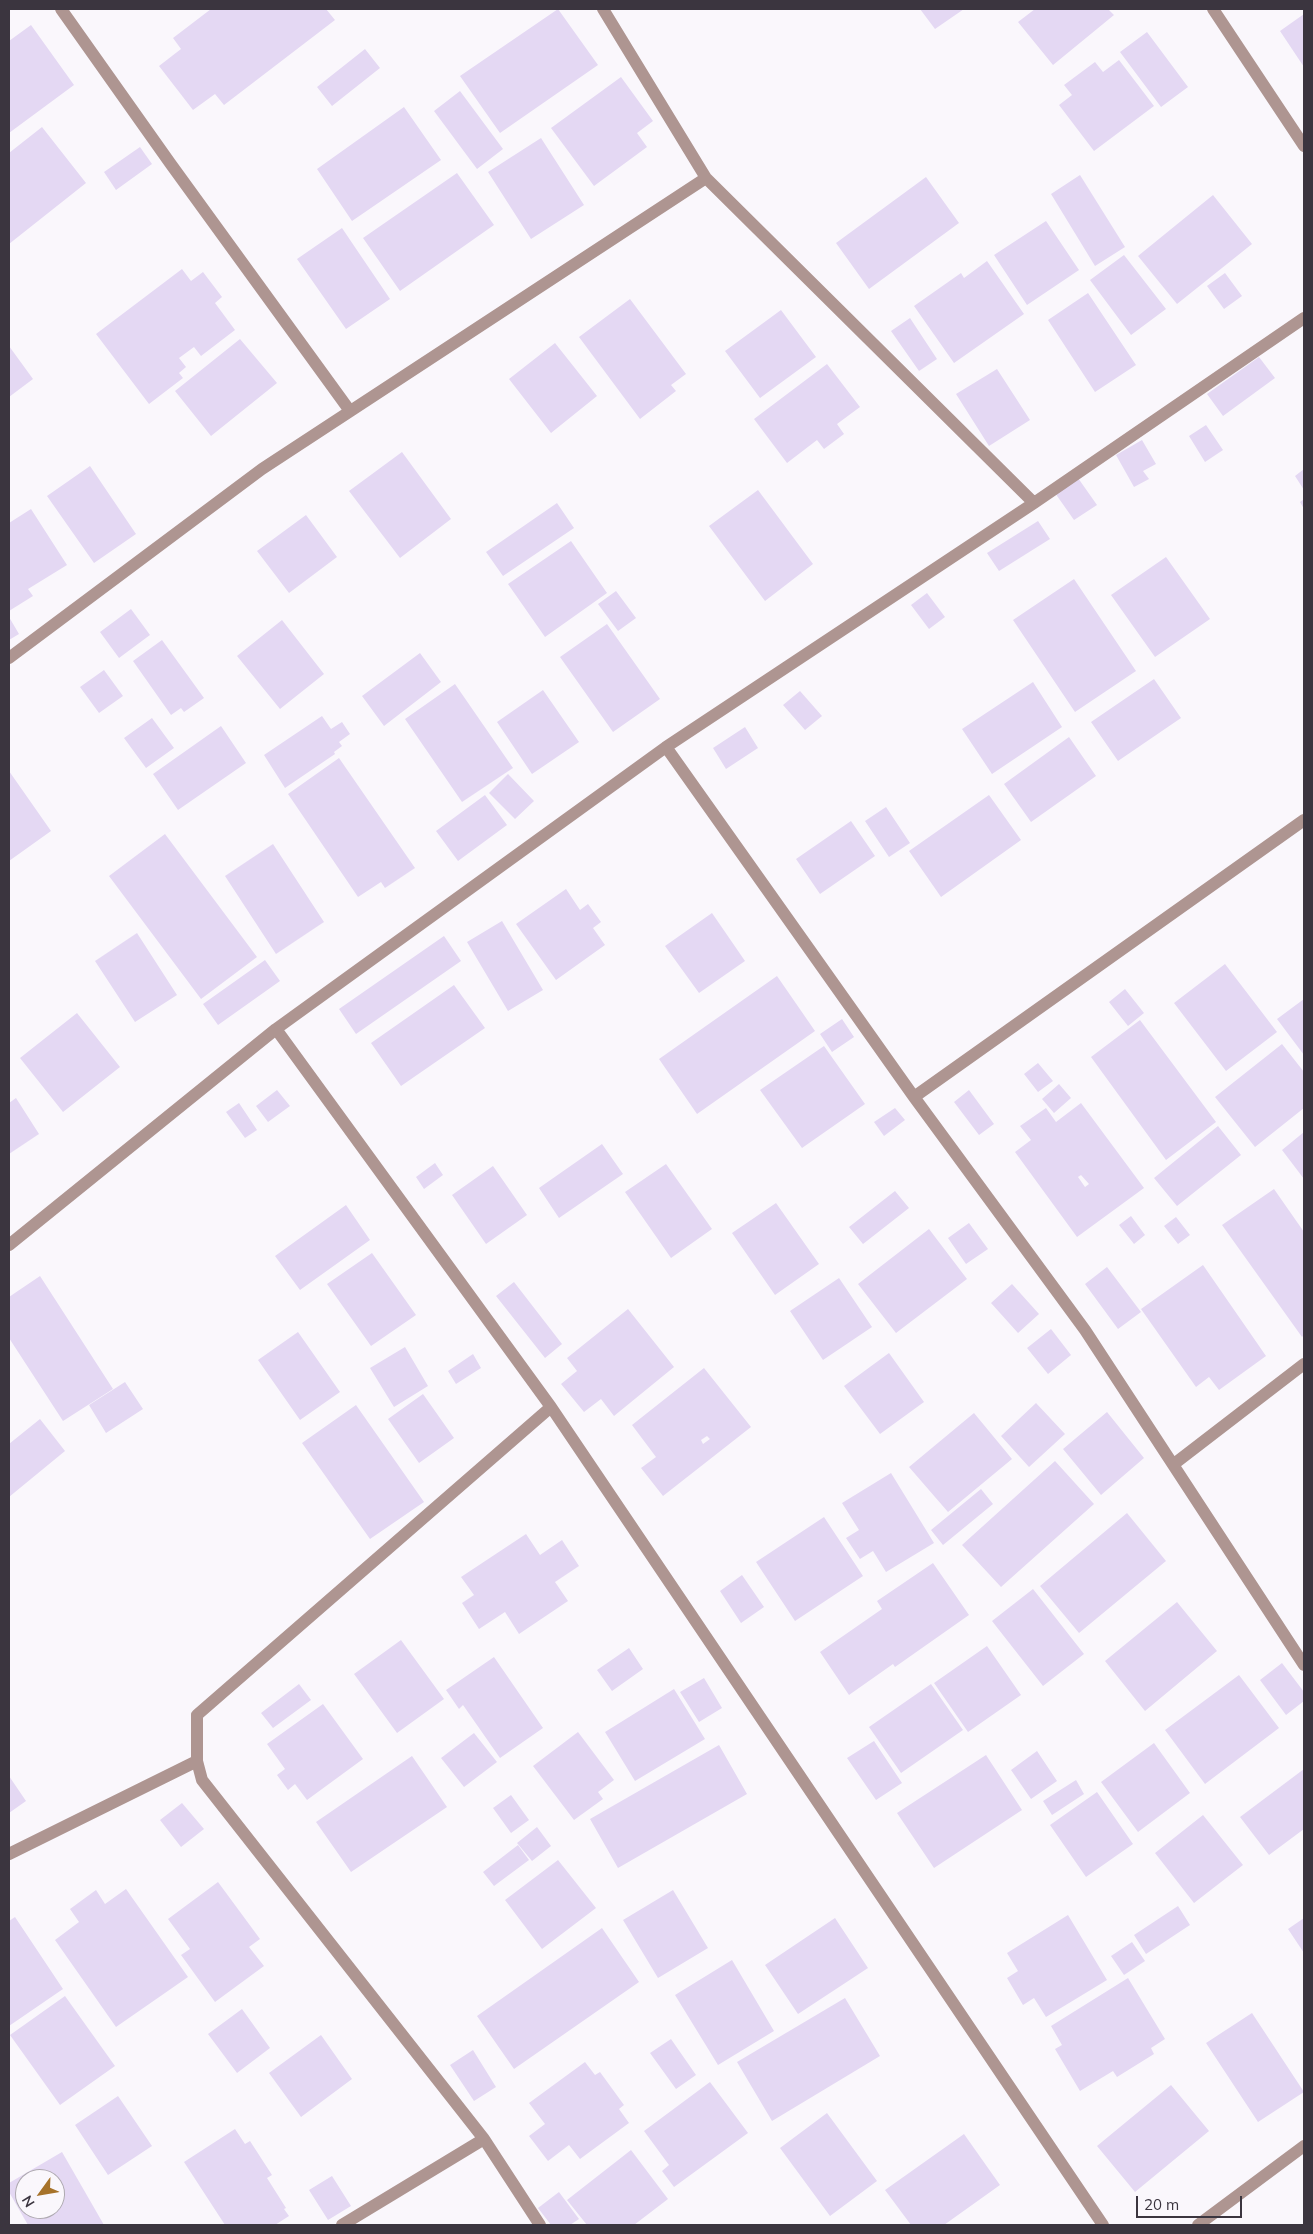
<!DOCTYPE html>
<html>
<head>
<meta charset="utf-8">
<style>
  body { margin:0 }
  #map { position:relative; width:1313px; height:2234px; overflow:hidden; background:#faf7fc; font-family:Mulish,sans-serif }
  canvas { display:block }
  .frame { position:absolute; inset:0; border:10px solid #3b353f; pointer-events:none }
  .north { position:absolute; left:15px; top:2169px; width:50px; height:50px; box-sizing:border-box; background:#faf7fc; border:1px solid #aea9b0; border-radius:50%; rotate:238deg; font-size:14px; font-weight:700; line-height:20px; text-align:center; color:#3b353f }
  .north::after { content:''; display:block; margin:auto; width:18px; height:22px; background:#a6722a; clip-path:polygon(50% 0,100% 100%,50% 72%,0 100%) }
  .scale { position:absolute; left:1136px; top:2196px; width:106px; height:22px; box-sizing:border-box; border:2px solid #3b353f; border-top:0; padding-left:6px; font-size:15px; line-height:18px; white-space:nowrap; color:#3b353f; -webkit-text-stroke:4px #faf7fc; paint-order:stroke }
</style>
</head>
<body>
<div id="map">
<canvas width="1313" height="2234"></canvas>
<div class="frame"></div>
<div class="north">N</div>
<div class="scale">20 m</div>
</div>
<script>
const c = document.querySelector('canvas').getContext('2d');
c.lineJoin = 'round';
function fillPath(path, color) {
  c.fillStyle = color;
  c.fill(path, 'evenodd');
}
function trace(path, color, width, dash) {
  c.strokeStyle = color;
  c.lineWidth = width;
  c.lineCap = dash ? 'butt' : 'round';
  c.setLineDash(dash || []);
  c.stroke(path);
}
fillPath(new Path2D(`
  M211,9H326L335,20L224,105L215,94L193,110L159,66L181,49L173,38Z
  M558,9L598,65L500,133L460,76Z
  M920,9H964L935,29Z
  M1035,9H1108L1114,15L1053,65L1018,22Z
  M1304,14V67L1280,31Z
  M31,25L74,85L9,133V41Z
  M1147,32L1188,87L1161,107L1120,52Z
  M365,49L380,68L332,106L317,87Z
  M1119,60L1154,106L1094,151L1059,105L1072,95L1064,85L1095,62L1103,72Z
  M621,77L653,121L637,133L647,147L594,186L551,128Z
  M460,91L503,149L477,169L434,111Z
  M404,107L441,160L352,221L317,169Z
  M42,127L86,183L9,244V153Z
  M541,138L584,205L531,239L488,172Z
  M140,147L152,164L116,190L104,172Z
  M457,173L494,225L400,291L363,238Z
  M1080,175L1125,247L1095,266L1051,194Z
  M926,177L959,223L869,289L836,243Z
  M1213,195L1252,244L1177,304L1138,256Z
  M1046,221L1079,270L1027,305L994,255Z
  M342,228L390,299L346,329L297,259Z
  M1124,255L1166,309L1131,335L1090,280Z
  M987,261L1024,314L954,363L914,306L961,273L964,278Z
  M182,269L191,281L203,272L222,297L215,303L235,330L201,356L194,347L179,358L186,367L179,373L183,378L149,404L96,334Z
  M1225,273L1242,296L1224,309L1207,286Z
  M1088,293L1136,365L1095,392L1048,320Z
  M630,299L686,374L671,385L676,391L640,419L579,337Z
  M781,310L816,357L760,398L725,351Z
  M910,318L937,359L919,371L891,331Z
  M240,339L277,383L211,436L175,391Z
  M555,343L597,396L551,433L509,379Z
  M9,346L33,379L9,397Z
  M1259,357L1275,378L1223,416L1207,394Z
  M827,364L860,407L837,424L844,434L824,449L817,440L787,463L754,419Z
  M997,369L1030,420L989,446L956,394Z
  M1206,425L1223,450L1205,462L1189,436Z
  M1142,440L1156,464L1143,471L1149,479L1134,487L1116,455Z
  M402,452L451,519L400,558L349,491Z
  M90,466L136,534L94,563L47,496Z
  M1304,469V490L1295,476Z
  M1078,478L1097,505L1074,520L1055,493Z
  M758,490L813,564L765,601L709,526Z
  M1304,499V509L1300,502Z
  M557,503L574,528L503,576L486,552Z
  M31,509L67,565L28,589L33,596L9,611V523Z
  M306,515L337,557L289,593L257,551Z
  M1038,521L1050,539L999,571L987,553Z
  M571,541L607,593L545,637L508,584Z
  M1166,557L1210,619L1155,657L1111,595Z
  M1074,579L1136,671L1075,712L1013,620Z
  M616,591L636,618L618,631L598,604Z
  M927,593L945,617L929,629L911,605Z
  M131,609L150,635L119,658L100,632Z
  M9,617L19,634L9,640Z
  M282,620L324,674L280,709L237,656Z
  M607,624L660,699L613,732L560,657Z
  M162,640L204,698L184,712L181,708L171,715L133,661Z
  M420,653L441,682L384,726L362,696Z
  M104,670L123,696L99,713L80,687Z
  M1154,679L1181,718L1118,761L1091,722Z
  M1033,682L1062,727L992,774L962,729Z
  M455,684L513,768L462,802L405,719Z
  M543,690L579,742L532,774L497,722Z
  M800,691L822,716L805,730L783,705Z
  M322,716L331,729L342,722L350,734L339,742L342,746L334,752L335,754L285,788L264,755Z
  M152,718L174,748L146,768L124,738Z
  M221,726L246,763L178,810L153,774Z
  M745,727L758,748L726,769L713,748Z
  M1069,737L1096,776L1031,822L1004,784Z
  M339,758L415,868L385,888L381,882L358,897L288,794Z
  M9,771L51,831L9,861Z
  M508,774L534,801L515,819L489,793Z
  M485,795L507,825L458,861L436,831Z
  M989,795L1021,840L941,897L909,851Z
  M886,807L910,843L889,857L865,821Z
  M851,821L875,856L820,894L796,859Z
  M165,834L257,957L201,999L109,876Z
  M273,844L324,922L276,954L225,876Z
  M566,889L580,910L588,904L601,922L593,928L605,945L556,980L516,924Z
  M712,913L745,961L699,993L665,946Z
  M502,921L543,990L508,1011L467,942Z
  M137,933L177,995L135,1022L95,961Z
  M444,936L461,961L356,1034L339,1009Z
  M265,960L280,981L218,1025L203,1004Z
  M1225,964L1277,1032L1226,1071L1174,1003Z
  M777,976L815,1031L697,1114L659,1059Z
  M454,985L485,1028L401,1086L371,1043Z
  M1125,989L1144,1013L1128,1026L1109,1002Z
  M1304,999V1055L1277,1019Z
  M77,1013L120,1067L63,1112L20,1058Z
  M842,1019L854,1037L832,1052L820,1034Z
  M1140,1020L1216,1122L1166,1160L1091,1057Z
  M1282,1044L1304,1072V1108L1255,1147L1215,1097Z
  M824,1046L865,1104L802,1148L760,1090Z
  M1038,1063L1053,1081L1038,1092L1024,1074Z
  M1059,1084L1071,1098L1054,1113L1042,1099Z
  M277,1090L290,1106L268,1122L256,1106Z
  M969,1090L994,1124L979,1135L954,1102Z
  M16,1098L39,1134L9,1154V1103Z
  M239,1103L257,1130L245,1138L226,1112Z
  M1081,1103L1144,1188L1077,1237L1015,1152L1031,1140L1020,1126L1046,1108L1056,1122ZM1081,1175L1089,1184L1085,1187L1078,1177Z
  M895,1108L905,1120L884,1136L874,1122Z
  M1218,1126L1241,1155L1177,1206L1154,1178Z
  M1304,1132V1179L1282,1150Z
  M602,1144L623,1174L559,1218L539,1188Z
  M435,1163L443,1175L424,1189L416,1177Z
  M666,1164L712,1229L671,1258L625,1192Z
  M493,1166L527,1215L486,1244L452,1195Z
  M1274,1189L1304,1232V1335L1302,1337L1222,1225Z
  M895,1191L909,1208L863,1244L849,1227Z
  M776,1203L819,1264L775,1295L732,1233Z
  M346,1205L370,1240L300,1290L275,1256Z
  M1131,1216L1145,1235L1134,1244L1119,1225Z
  M1176,1217L1190,1235L1178,1244L1164,1226Z
  M969,1223L988,1249L966,1264L948,1238Z
  M929,1229L967,1279L896,1333L858,1284Z
  M372,1253L416,1315L371,1346L327,1284Z
  M1203,1265L1266,1356L1219,1390L1209,1377L1196,1387L1141,1309Z
  M1107,1267L1141,1312L1118,1329L1085,1284Z
  M40,1276L113,1389L63,1421L9,1338V1297Z
  M839,1278L872,1327L823,1360L790,1311Z
  M514,1282L562,1344L545,1358L496,1296Z
  M1012,1284L1039,1314L1018,1333L991,1303Z
  M628,1309L674,1367L614,1416L601,1399L584,1412L561,1384L577,1371L567,1358Z
  M1051,1329L1071,1355L1048,1374L1027,1348Z
  M298,1332L340,1392L300,1420L258,1360Z
  M405,1347L428,1386L394,1407L370,1368Z
  M889,1353L924,1402L880,1434L844,1386Z
  M473,1354L481,1368L456,1384L448,1371Z
  M704,1368L751,1427L663,1496L641,1468L656,1457L632,1425ZM707,1436L710,1439L703,1444L701,1440Z
  M125,1382L143,1409L106,1433L89,1405Z
  M423,1394L454,1438L419,1463L388,1419Z
  M1036,1403L1065,1434L1029,1467L1001,1436Z
  M356,1405L424,1502L370,1539L302,1443Z
  M1107,1412L1144,1458L1101,1495L1063,1449Z
  M974,1413L1012,1459L948,1512L909,1467Z
  M40,1419L65,1451L9,1497V1444Z
  M1055,1461L1094,1504L1001,1587L962,1545Z
  M891,1473L934,1543L886,1572L873,1551L860,1559L846,1538L859,1530L842,1503Z
  M981,1489L993,1504L943,1545L931,1530Z
  M1127,1513L1166,1561L1079,1633L1040,1586Z
  M824,1517L863,1576L795,1621L756,1562Z
  M526,1534L540,1555L562,1540L579,1566L555,1582L568,1601L519,1634L505,1612L479,1629L462,1603L474,1595L461,1577Z
  M933,1563L969,1615L895,1667L893,1664L849,1695L820,1652L882,1609L877,1601Z
  M742,1575L764,1607L741,1623L720,1591Z
  M1033,1589L1084,1654L1043,1686L992,1621Z
  M1177,1602L1217,1651L1145,1711L1105,1661Z
  M401,1640L444,1699L397,1733L354,1674Z
  M987,1646L1021,1695L968,1732L934,1683Z
  M629,1648L643,1669L612,1691L597,1670Z
  M494,1657L543,1728L500,1758L463,1705L459,1709L446,1690Z
  M1282,1663L1304,1692V1701L1286,1715L1260,1680Z
  M1239,1675L1279,1728L1205,1784L1165,1730Z
  M704,1678L722,1708L699,1722L680,1692Z
  M299,1684L311,1700L273,1728L261,1713Z
  M931,1684L963,1730L901,1773L869,1727Z
  M674,1689L705,1739L635,1781L605,1732Z
  M323,1704L363,1759L307,1800L295,1784L288,1790L277,1775L285,1769L267,1744Z
  M578,1732L614,1780L598,1792L603,1799L574,1820L533,1766Z
  M474,1733L497,1762L464,1787L441,1758Z
  M874,1741L902,1783L876,1800L847,1758Z
  M1154,1743L1190,1793L1138,1832L1101,1782Z
  M719,1745L747,1794L618,1868L590,1819Z
  M1037,1751L1057,1781L1031,1799L1011,1770Z
  M986,1755L1022,1810L934,1868L897,1813Z
  M412,1756L447,1807L351,1872L316,1822Z
  M1304,1769V1829L1269,1855L1240,1817Z
  M9,1776L26,1801L9,1813Z
  M1076,1780L1084,1794L1052,1815L1043,1801Z
  M1097,1792L1133,1844L1086,1877L1050,1825Z
  M511,1795L529,1820L511,1833L493,1808Z
  M182,1803L204,1829L181,1847L160,1820Z
  M1203,1815L1243,1865L1194,1903L1155,1853Z
  M537,1827L551,1846L532,1861L517,1843Z
  M518,1845L529,1860L494,1886L483,1872Z
  M558,1860L596,1908L542,1949L505,1900Z
  M218,1882L260,1939L249,1947L264,1966L215,2002L181,1955L190,1949L168,1919Z
  M126,1889L188,1977L116,2027L55,1940L79,1922L70,1909L96,1890L105,1904Z
  M673,1890L708,1948L658,1978L623,1920Z
  M1178,1906L1190,1925L1146,1954L1134,1935Z
  M1068,1915L1107,1980L1046,2017L1034,1998L1023,2005L1007,1978L1018,1971L1007,1953Z
  M15,1917L63,1989L9,2026V1921Z
  M835,1918L868,1968L798,2014L765,1965Z
  M1304,1918V1953L1288,1929Z
  M602,1928L639,1982L514,2069L477,2016Z
  M1132,1942L1145,1961L1124,1975L1111,1956Z
  M732,1960L774,2031L718,2065L675,1995Z
  M1128,1978L1165,2039L1151,2048L1154,2054L1117,2077L1113,2071L1080,2091L1055,2049L1062,2045L1051,2026Z
  M65,1996L115,2066L60,2105L10,2035Z
  M845,1998L880,2056L772,2121L737,2062Z
  M242,2009L270,2048L237,2073L208,2034Z
  M1252,2013L1304,2092L1258,2122L1206,2043Z
  M321,2035L352,2079L301,2117L269,2073Z
  M671,2039L696,2075L676,2089L650,2053Z
  M473,2050L496,2087L474,2101L450,2065Z
  M585,2062L595,2075L600,2072L624,2105L619,2109L629,2123L580,2159L569,2145L548,2161L529,2136L545,2124L529,2103Z
  M710,2082L748,2133L674,2187L662,2171L669,2165L644,2131Z
  M1171,2085L1209,2131L1135,2192L1097,2146Z
  M118,2096L152,2146L108,2175L75,2125Z
  M827,2113L877,2181L830,2216L780,2148Z
  M235,2129L245,2144L250,2141L272,2175L267,2178L286,2208L284,2209L289,2216L275,2225H225L184,2162Z
  M964,2134L1000,2185L944,2225H911L885,2190Z
  M631,2150L668,2199L634,2225H587L567,2200Z
  M62,2152L104,2225H28L9,2192V2183ZM25,2179H55V2209H25Z
  M332,2176L351,2206L328,2220L309,2190Z
  M559,2192L579,2219L570,2225H551L538,2208Z`), '#e4d8f3');
trace(new Path2D(`
  M61,9L170,163L350,411
  M603,9L706,178L1034,503
  M1213,9L1304,146
  M9,658L262,469L706,178
  M666,747L914,1097L1085,1330L1304,1665
  M276,1029L551,1407L1103,2225
  M914,1097L1304,820
  M9,1245L276,1029L666,747L1034,503L1304,318
  M1174,1464L1304,1364
  M9,1854L197,1761
  M342,2225L484,2139
  M540,2225L484,2139L202,1780L197,1761V1715L551,1407
  M1198,2225L1304,2146`), '#ae9591', 12);
</script>
</body>
</html>
